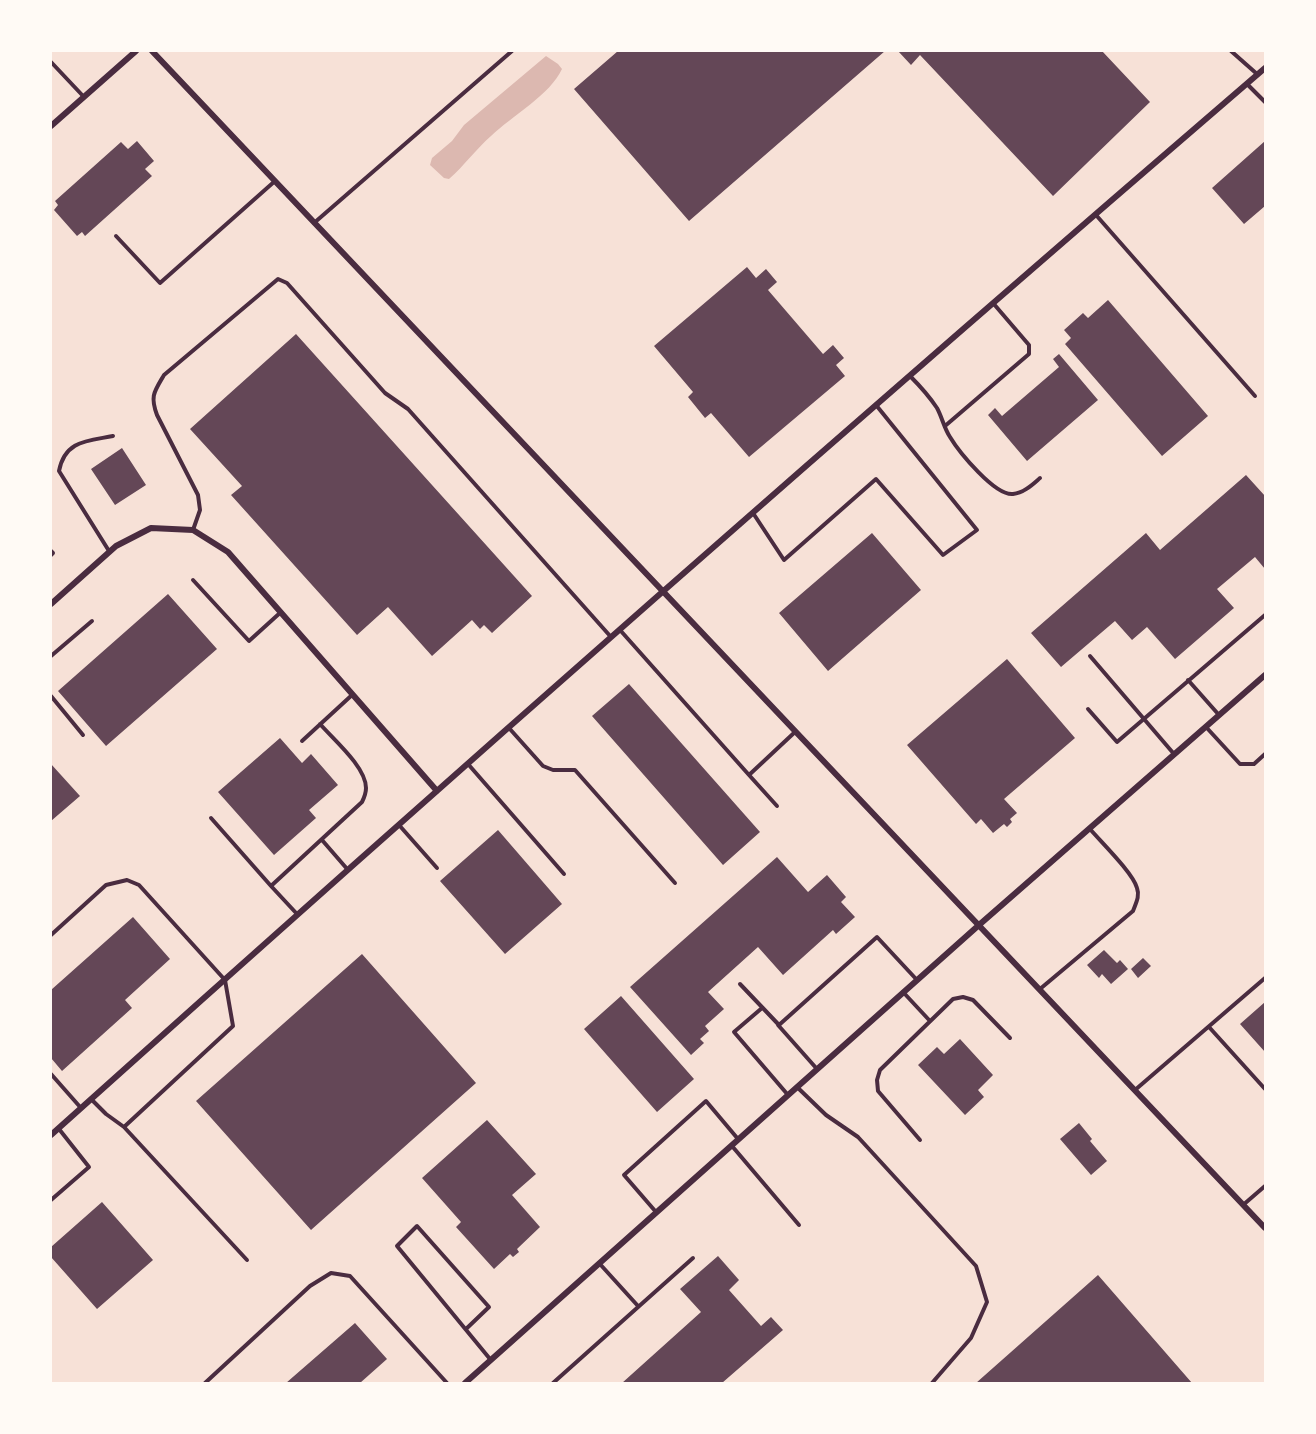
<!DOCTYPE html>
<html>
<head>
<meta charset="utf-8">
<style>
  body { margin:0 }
  #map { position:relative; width:1316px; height:1434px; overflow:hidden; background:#f7e1d7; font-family:Jost,sans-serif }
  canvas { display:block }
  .frame { position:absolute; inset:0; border:52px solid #fffaf5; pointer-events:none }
</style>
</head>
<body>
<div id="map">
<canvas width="1316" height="1434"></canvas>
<div class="frame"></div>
</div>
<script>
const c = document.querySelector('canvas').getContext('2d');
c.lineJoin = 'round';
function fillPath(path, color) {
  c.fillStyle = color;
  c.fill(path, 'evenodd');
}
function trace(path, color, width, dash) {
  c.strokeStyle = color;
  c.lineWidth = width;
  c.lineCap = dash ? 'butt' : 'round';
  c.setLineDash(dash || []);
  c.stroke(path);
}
fillPath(new Path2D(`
  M546,56L558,64L562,69C550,95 512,116 491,136C476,149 464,166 449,179L444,178L430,165L432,158L452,141L464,125Z`), '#dcb8b0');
fillPath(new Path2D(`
  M618,51H885L689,221L574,89Z
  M898,51H1102L1150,102L1053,196L920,55L911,65Z
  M137,141L154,161L145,169L152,176L85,236L82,232L77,236L54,210L58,205L55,201L121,142L128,149Z
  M1265,141V206L1244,224L1212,188Z
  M747,267L756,278L766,269L777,282L768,290L823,354L833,345L844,358L836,365L845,376L749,457L711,413L705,418L688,397L693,392L654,346Z
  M1108,300L1208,416L1162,456L1065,344L1071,338L1064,330L1083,313L1088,318Z
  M296,334L532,596L492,633L484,625L480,629L472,620L432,656L388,607L357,635L231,495L242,486L190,429Z
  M1059,354L1098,400L1027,461L988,415L995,408L1002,416L1059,367L1053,359Z
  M122,448L146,485L115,505L91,469Z
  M1246,475L1265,496V569L1255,557L1217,589L1234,608L1175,659L1147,627L1132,640L1115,621L1061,667L1031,633L1146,533L1160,550Z
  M872,533L921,590L828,671L779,613Z
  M168,594L217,649L106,746L58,691Z
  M1007,659L1075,738L1004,799L1017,813L1010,819L1012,822L1007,827L1004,824L993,833L981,819L976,824L907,745Z
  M629,684L760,832L723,865L592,716Z
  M280,738L302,763L311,754L338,785L309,810L316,818L274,855L218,792Z
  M51,764L80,796L51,821Z
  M498,830L562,904L505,954L440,881Z
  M777,857L808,892L827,875L846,897L841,902L855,917L836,934L833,930L783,975L758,947L708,992L724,1009L705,1026L709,1031L700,1039L704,1043L691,1055L630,987Z
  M133,917L170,959L125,1000L132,1008L62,1071L51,1058V990Z
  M1104,950L1117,963L1120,960L1128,969L1111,984L1102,974L1099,978L1087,965Z
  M362,954L476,1083L311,1230L196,1101Z
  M1143,958L1151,966L1138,978L1131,969Z
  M621,996L694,1079L657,1112L584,1029Z
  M1265,1002V1052L1240,1024Z
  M960,1039L993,1075L978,1090L984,1097L965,1115L918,1065L937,1047L944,1054Z
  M487,1120L536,1174L512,1195L540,1227L517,1249L519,1252L513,1257L510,1254L494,1269L456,1227L461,1222L422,1178Z
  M1079,1123L1092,1139L1090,1141L1107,1161L1091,1175L1060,1139Z
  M102,1202L153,1260L97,1309L51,1257V1247Z
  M718,1256L739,1280L729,1290L761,1326L771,1317L783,1330L722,1383H622L701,1312L680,1289Z
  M1098,1275L1192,1383H976Z
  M355,1323L387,1359L360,1383H286Z`), '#644757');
trace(new Path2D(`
  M1231,51L1257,74
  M51,62L84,97
  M1247,84L1265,102
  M1096,215L1255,396
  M314,223L512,51
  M116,236L160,283L275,181
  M910,376C920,386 929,396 937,408C942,417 944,428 950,437C959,452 995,496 1013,494C1024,493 1033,484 1040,478
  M945,426L1029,354V345L993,303
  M753,513L784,560L876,479L943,555L977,530L876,405
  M193,530L200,510L198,495L157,415C150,396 154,392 164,375L278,279L287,283L385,393L408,409L611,637
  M51,551L53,553L51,555
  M109,551L59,471C65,440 88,441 113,436
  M193,580L249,641L281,612
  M620,630L749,775L795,732
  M51,656L92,621
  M1090,656L1174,754
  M1188,680L1219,715
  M51,696L83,735
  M1088,709L1117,742L1265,615
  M1206,727L1240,764H1254L1265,754
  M509,728L543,766L553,770H575L675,883
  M302,741L352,695
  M468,764L564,874
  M749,775L777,806
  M211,818L271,886L362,802C364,798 366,793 366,788C366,767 334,740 320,724
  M399,825L437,868
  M322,840L348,870
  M271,886L297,914
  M51,935L106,885L127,880L139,885L225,980L233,1026L124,1127L106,1114L91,1099
  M740,984L779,1025L877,937L917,980
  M1040,989L1133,911C1136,903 1140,896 1137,888C1133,873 1101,842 1090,829
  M903,992L930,1021
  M762,1008L734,1032L788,1095
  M778,1025L817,1069
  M1209,1027L1265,1089
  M51,1074L81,1108
  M797,1087L826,1115L858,1137L976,1266L987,1302L971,1338L932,1383
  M1135,1090L1265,978
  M124,1127L247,1260
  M920,1140L878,1091L877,1080L880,1070L953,999L963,997L973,1000L1010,1038
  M732,1146L799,1225
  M51,1200L89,1167L59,1129
  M1243,1205L1265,1186
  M656,1212L624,1175L706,1101L738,1139
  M599,1263L638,1306
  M466,1329L489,1307L417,1226L397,1246L490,1359
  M205,1383L310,1286L331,1273L350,1276L447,1383
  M553,1383L693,1258`), '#4a2c40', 4);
trace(new Path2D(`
  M152,51L1265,1228
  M51,126L136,51
  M51,604L116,546L151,528L193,530L228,552L437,791
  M51,1135C452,775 857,419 1265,68
  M465,1383L979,925L1265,675`), '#4a2c40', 6);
</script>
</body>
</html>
